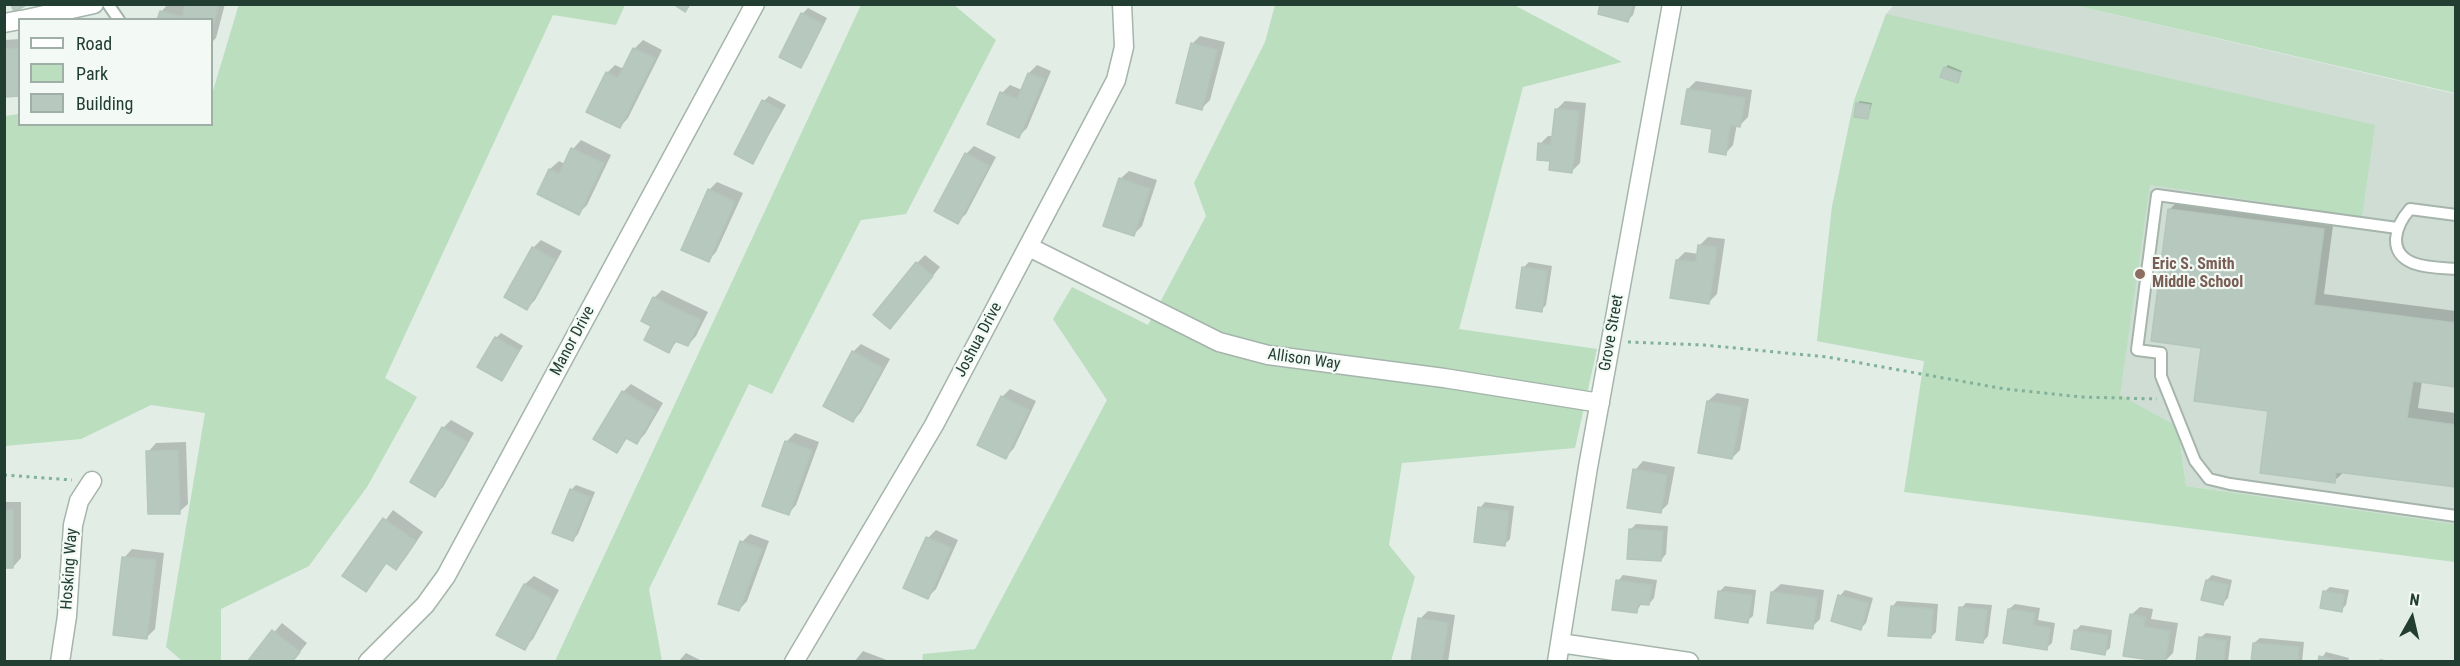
<!DOCTYPE html>
<html>
<head>
<meta charset="utf-8">
<style>
  body { margin:0 }
  #map { position:relative; width:2460px; height:666px; overflow:hidden; background:#e2ede6; font-family:"Roboto Condensed",sans-serif }
  canvas { display:block }
  .frame { position:absolute; inset:0; border:6px solid #223e32; pointer-events:none }
  .legend { position:absolute; left:18px; top:18px; width:195px; height:108px; box-sizing:border-box; background:#f3f9f5; border:2px solid #9faea7; margin:0; padding:8px 10px; list-style:none; font-size:18px; color:#223e32 }
  .legend li { display:flex; align-items:center; gap:12px; height:30px }
  .legend b { width:30px; border:2px solid #9faea7 }
  .north { position:absolute; left:2382px; top:588px; width:60px; height:60px; -webkit-text-stroke:4px #f3f9f5; paint-order:stroke; rotate:8deg; font-size:16px; font-weight:700; line-height:24px; text-align:center; color:#223e32 }
  .north::after { content:''; display:block; margin:auto; width:21px; height:27px; background:#223e32; clip-path:polygon(50% 0,100% 100%,50% 72%,0 100%) }
</style>
</head>
<body>
<div id="map">
<canvas width="2460" height="666"></canvas>
<div class="frame"></div>
<ul class="legend">
<li><b style="height:8px;background:#fff"></b>Road</li>
<li><b style="height:16px;background:#badebe"></b>Park</li>
<li><b style="height:16px;background:#b7c8bf"></b>Building</li>
</ul>
<div class="north">N</div>
</div>
<script>
const c = document.querySelector('canvas').getContext('2d');
c.lineJoin = 'round';
function fillPath(path, color) {
  c.fillStyle = color;
  c.fill(path, 'evenodd');
}
function trace(path, color, width, dash) {
  c.strokeStyle = color;
  c.lineWidth = width;
  c.lineCap = dash ? 'butt' : 'round';
  c.setLineDash(dash || []);
  c.stroke(path);
}
function label(font, color, halo, rows, align = 'center') {
  c.font = font + ' "Roboto Condensed",sans-serif';
  c.lineWidth = 4.5;
  c.setLineDash([]);
  c.textBaseline = 'middle';
  c.strokeStyle = halo;
  c.fillStyle = color;
  for (const [text, x, y, turn = 0] of rows) {
    c.save();
    c.translate(x, y);
    c.rotate((+turn || 0) * Math.PI / 180);
    c.textAlign = isNaN(turn) ? turn : align;
    if (halo) c.strokeText(text, 0, 0);
    c.fillText(text, 0, 0);
    c.restore();
  }
}
fillPath(new Path2D(`
  M1894,5H2074L2455,94V524L2186,486L2178,427L1924,361L1817,341L1832,207L1854,101L1886,14Z`), '#d0ddd5');
fillPath(new Path2D(`
  M239,4L625,5L616,25L553,15L385,378L417,397L367,487L309,566L221,609V661H182L166,647L205,413L151,405L81,439L5,446V116L19,114L20,124H212V94Z
  M861,5H954L996,40L906,214L861,220L772,394L749,384L649,589L662,661H555Z
  M1275,5H1514L1622,62L1523,87L1459,329L1597,349L1575,448L1402,463L1389,545L1415,577L1391,661L922,662L923,654L975,649L1107,400L1053,319L1072,287L1148,325L1206,216L1194,183L1265,42Z
  M2074,5H2455V93Z
  M1886,14L2375,125L2362,217L2150,185L2120,395L2178,427L2186,486L2455,524V562L1904,492L1924,361L1817,341L1832,207L1854,101Z`), '#badebe');
fillPath(new Path2D(`
  M168,4H225L216,38L212,42V20H159L161,12Z
  M1602,4H1636L1633,15L1628,20Z
  M808,8L827,18L806,60L801,66L802,14Z
  M1200,36L1225,42L1210,100L1202,108L1192,44Z
  M20,39V95L4,96V40Z
  M643,40L662,50L628,118L620,127L607,73L615,65L624,69L634,49Z
  M1037,65L1051,71L1027,128L1019,136L1002,93L1010,85L1022,90L1029,73Z
  M1948,65L1962,71L1957,82L1945,68Z
  M1696,81L1752,90L1748,117L1740,125L1737,124L1733,145L1725,154L1714,128L1688,89Z
  M769,96L786,105L753,162L764,101Z
  M1565,101L1586,103L1580,163L1572,171L1552,159L1540,144L1548,136H1554L1557,109Z
  M1860,101L1872,103L1868,118L1857,104Z
  M581,140L611,155L587,205L579,213L539,194L550,169L559,161L565,164L573,149Z
  M974,146L996,157L966,214L957,222L966,154Z
  M1129,171L1157,180L1142,226L1134,234L1120,179Z
  M717,182L743,193L716,252L708,261L709,190Z
  M2180,199L2334,218L2324,294L2456,311V386L2422,381L2418,408L2456,413V486L2344,472L2334,481L2270,409L2203,346L2169,210Z
  M1708,237L1725,239L1717,294L1709,302L1677,260L1685,252L1699,254L1700,245Z
  M541,240L562,251L535,300L527,308L533,248Z
  M925,255L940,267L898,319L917,263Z
  M1529,262L1552,266L1546,305L1541,310L1523,268Z
  M662,290L708,312L696,336L688,345L678,340L669,351L653,325L654,298Z
  M501,333L523,346L502,379L496,338Z
  M861,344L890,359L861,412L853,421V352Z
  M631,384L663,403L645,434L637,442L628,437L617,451L623,392Z
  M1010,389L1036,401L1014,448L1006,457L1002,397Z
  M1717,393L1749,399L1740,450L1732,458L1708,401Z
  M451,420L474,433L443,487L435,495L443,428Z
  M795,433L819,442L796,505L788,514L764,505L787,441Z
  M186,442L188,504L179,512L148,452L156,443Z
  M1643,461L1675,467L1668,504L1660,512L1635,470Z
  M576,485L595,492L578,534L573,540L571,490Z
  M4,502H21V558L13,567H4Z
  M1485,502L1514,506L1510,539L1504,545L1480,508Z
  M393,510L423,532L404,560L395,568L387,562L365,590L345,576Z
  M1636,524L1668,526L1666,554L1661,560L1630,530Z
  M936,530L958,540L936,589L927,598L928,538Z
  M750,534L769,541L747,601L739,610L742,542Z
  M132,549L164,553L155,629L147,637L124,558Z
  M1623,575L1657,580L1654,598L1649,604L1642,603L1636,612L1618,581Z
  M2212,575L2232,580L2228,598L2222,604L2207,580Z
  M534,576L559,590L533,639L524,648L498,634L525,584Z
  M1781,584L1824,590L1820,619L1812,627L1772,592Z
  M1725,586L1756,590L1753,616L1747,621L1720,591Z
  M2330,587L2349,590L2346,605L2341,610L2324,592Z
  M1845,590L1873,598L1866,623L1861,628L1840,596Z
  M1897,601L1938,604L1936,632L1931,637L1892,607Z
  M1966,603L1992,605L1988,636L1983,642L1961,608Z
  M2015,604L2040,608L2038,620L2055,623L2052,643L2046,648L2009,609Z
  M2140,607L2153,609L2151,619L2178,623L2173,653L2165,661L2131,615Z
  M1428,611L1455,615L1448,662H1413L1420,619Z
  M282,623L307,643L292,662H249Z
  M2081,625L2112,630L2110,648L2104,653L2076,630Z
  M2206,633L2231,636L2228,662H2197L2200,638Z
  M2260,638L2304,642L2302,662H2252L2254,643Z
  M863,651L892,662H854Z
  M2326,652L2349,658L2348,662H2319Z
  M686,653L704,662H678Z
  M2380,659L2397,662H2378Z`), '#0003');
const building = new Path2D(`
  M11,4H28L14,12Z
  M185,4H219L212,29V20H157L160,11L182,17Z
  M673,4H690L685,12Z
  M1600,4H1633L1628,22L1598,14Z
  M801,13L823,24L801,68L779,57Z
  M1191,43L1217,50L1202,110L1176,103Z
  M19,48L20,96L4,97V49Z
  M633,48L655,58L620,128L586,112L606,72L618,78Z
  M1944,67L1961,73L1958,83L1940,77Z
  M1028,73L1044,79L1019,138L987,124L1000,92L1017,99Z
  M1687,89L1745,98L1740,127L1730,125L1726,155L1709,152L1712,129L1681,124Z
  M762,100L781,110L753,164L734,154Z
  M1856,103L1870,105L1868,119L1854,117Z
  M1555,109L1579,111L1572,173L1549,170L1550,161L1537,160L1538,143L1551,145Z
  M571,148L604,163L579,215L537,194L549,169L559,174Z
  M965,153L989,166L958,224L934,211Z
  M1119,178L1150,189L1134,236L1103,226Z
  M708,189L735,202L709,262L681,250Z
  M2168,209L2324,229L2314,305L2456,323V387L2413,381L2407,418L2456,425V487L2336,472L2335,483L2260,473L2268,411L2194,401L2201,348L2151,341Z
  M1698,245L1717,247L1709,304L1670,298L1676,260L1696,262Z
  M532,247L555,260L527,310L504,297Z
  M916,262L933,276L890,329L873,315Z
  M1522,267L1547,271L1542,312L1516,308Z
  M653,297L701,320L688,346L675,341L669,353L644,340L651,326L641,321Z
  M495,337L519,351L502,381L477,367Z
  M852,351L883,368L853,422L823,406Z
  M622,391L656,411L637,444L626,438L617,453L593,439Z
  M1001,396L1029,410L1006,459L977,445Z
  M1707,401L1742,407L1732,459L1698,453Z
  M442,427L467,442L435,497L410,482Z
  M785,441L812,450L789,515L762,506Z
  M178,450L180,514H148L146,451Z
  M1633,469L1667,475L1661,513L1627,508Z
  M570,489L590,497L573,541L552,533Z
  M1478,507L1509,511L1505,546L1474,542Z
  M4,510H13V568H4Z
  M383,518L416,541L396,570L386,563L366,592L342,576Z
  M1629,529L1663,531L1661,561L1627,559Z
  M926,537L951,548L928,599L903,588Z
  M740,541L762,549L739,611L718,604Z
  M122,557L156,560L147,639L113,635Z
  M1616,580L1652,585L1649,605L1638,604L1637,613L1612,610Z
  M2206,580L2228,585L2223,605L2201,600Z
  M524,584L552,599L525,650L496,635Z
  M1718,591L1752,595L1748,623L1715,618Z
  M2323,591L2344,595L2342,612L2320,608Z
  M1771,592L1817,598L1813,629L1767,623Z
  M1838,595L1868,603L1861,630L1831,621Z
  M1891,606L1933,609L1931,638L1888,636Z
  M1959,607L1987,610L1983,643L1956,640Z
  M2008,609L2035,613L2033,625L2050,628L2047,650L2003,643Z
  M2130,614L2145,617L2144,627L2170,631L2165,662L2123,656Z
  M1418,618L1448,623L1442,662H1411Z
  M272,630L300,652L292,662H247Z
  M2074,630L2108,635L2105,655L2071,649Z
  M2199,637L2226,641L2224,662H2196Z
  M2253,643L2299,647L2298,662H2251Z
  M2319,656L2340,662H2318Z`);
fillPath(building, '#b7c8bf');
trace(building, '#b4c6bc', 1.5);
const lane = new Path2D(`
  M108,4L119,20
  M2456,215L2410,209C2396,225 2386,252 2413,263C2426,268 2442,268 2456,269
  M2397,228L2157,195L2137,350L2161,353V376L2195,461L2209,479L2230,484L2456,516`);
const street = new Path2D(`
  M22,20L94,4
  M4,23L20,20
  M1029,247L1219,342L1268,355L1444,378L1600,403
  M1560,643L1689,662
  M60,662L67,616L73,525L79,501L92,481
  M368,662L425,605L446,576L755,4
  M794,662L934,425L1116,80L1124,47L1122,4
  M1557,662L1588,467L1672,4`);
trace(lane, '#a5b5ac', 14);
trace(street, '#a5b5ac', 21);
trace(new Path2D(`
  M1628,342L1704,345L1827,357L2005,389L2082,397L2157,399
  M4,475L72,480`), '#82b19b', 3, [3, 4.5]);
trace(lane, '#fff', 10);
trace(street, '#fff', 18);
for (const [x, y, r, color] of [
  [2140,274,6,"#8d6e63"]
]) {
  const dot = new Path2D();
  dot.arc(x, y, r, 0, 2 * Math.PI);
  c.fillStyle = color;
  c.fill(dot);
  trace(dot, '#f3f9f5', 2);
}
label('bold 16px', '#785e54', '#f3f9f5', [
  ["Eric S. Smith",2152,265],
  ["Middle School",2152,283]
], 'left');
label('16px', '#223e32', '#f3f9f5', [
  ["Grove Street",1612,333,-80],
  ["Joshua Drive",979,340,-62],
  ["Manor Drive",573,341,-62],
  ["Allison Way",1304,360,8],
  ["Hosking Way",70,569,-86]
]);
</script>
</body>
</html>
